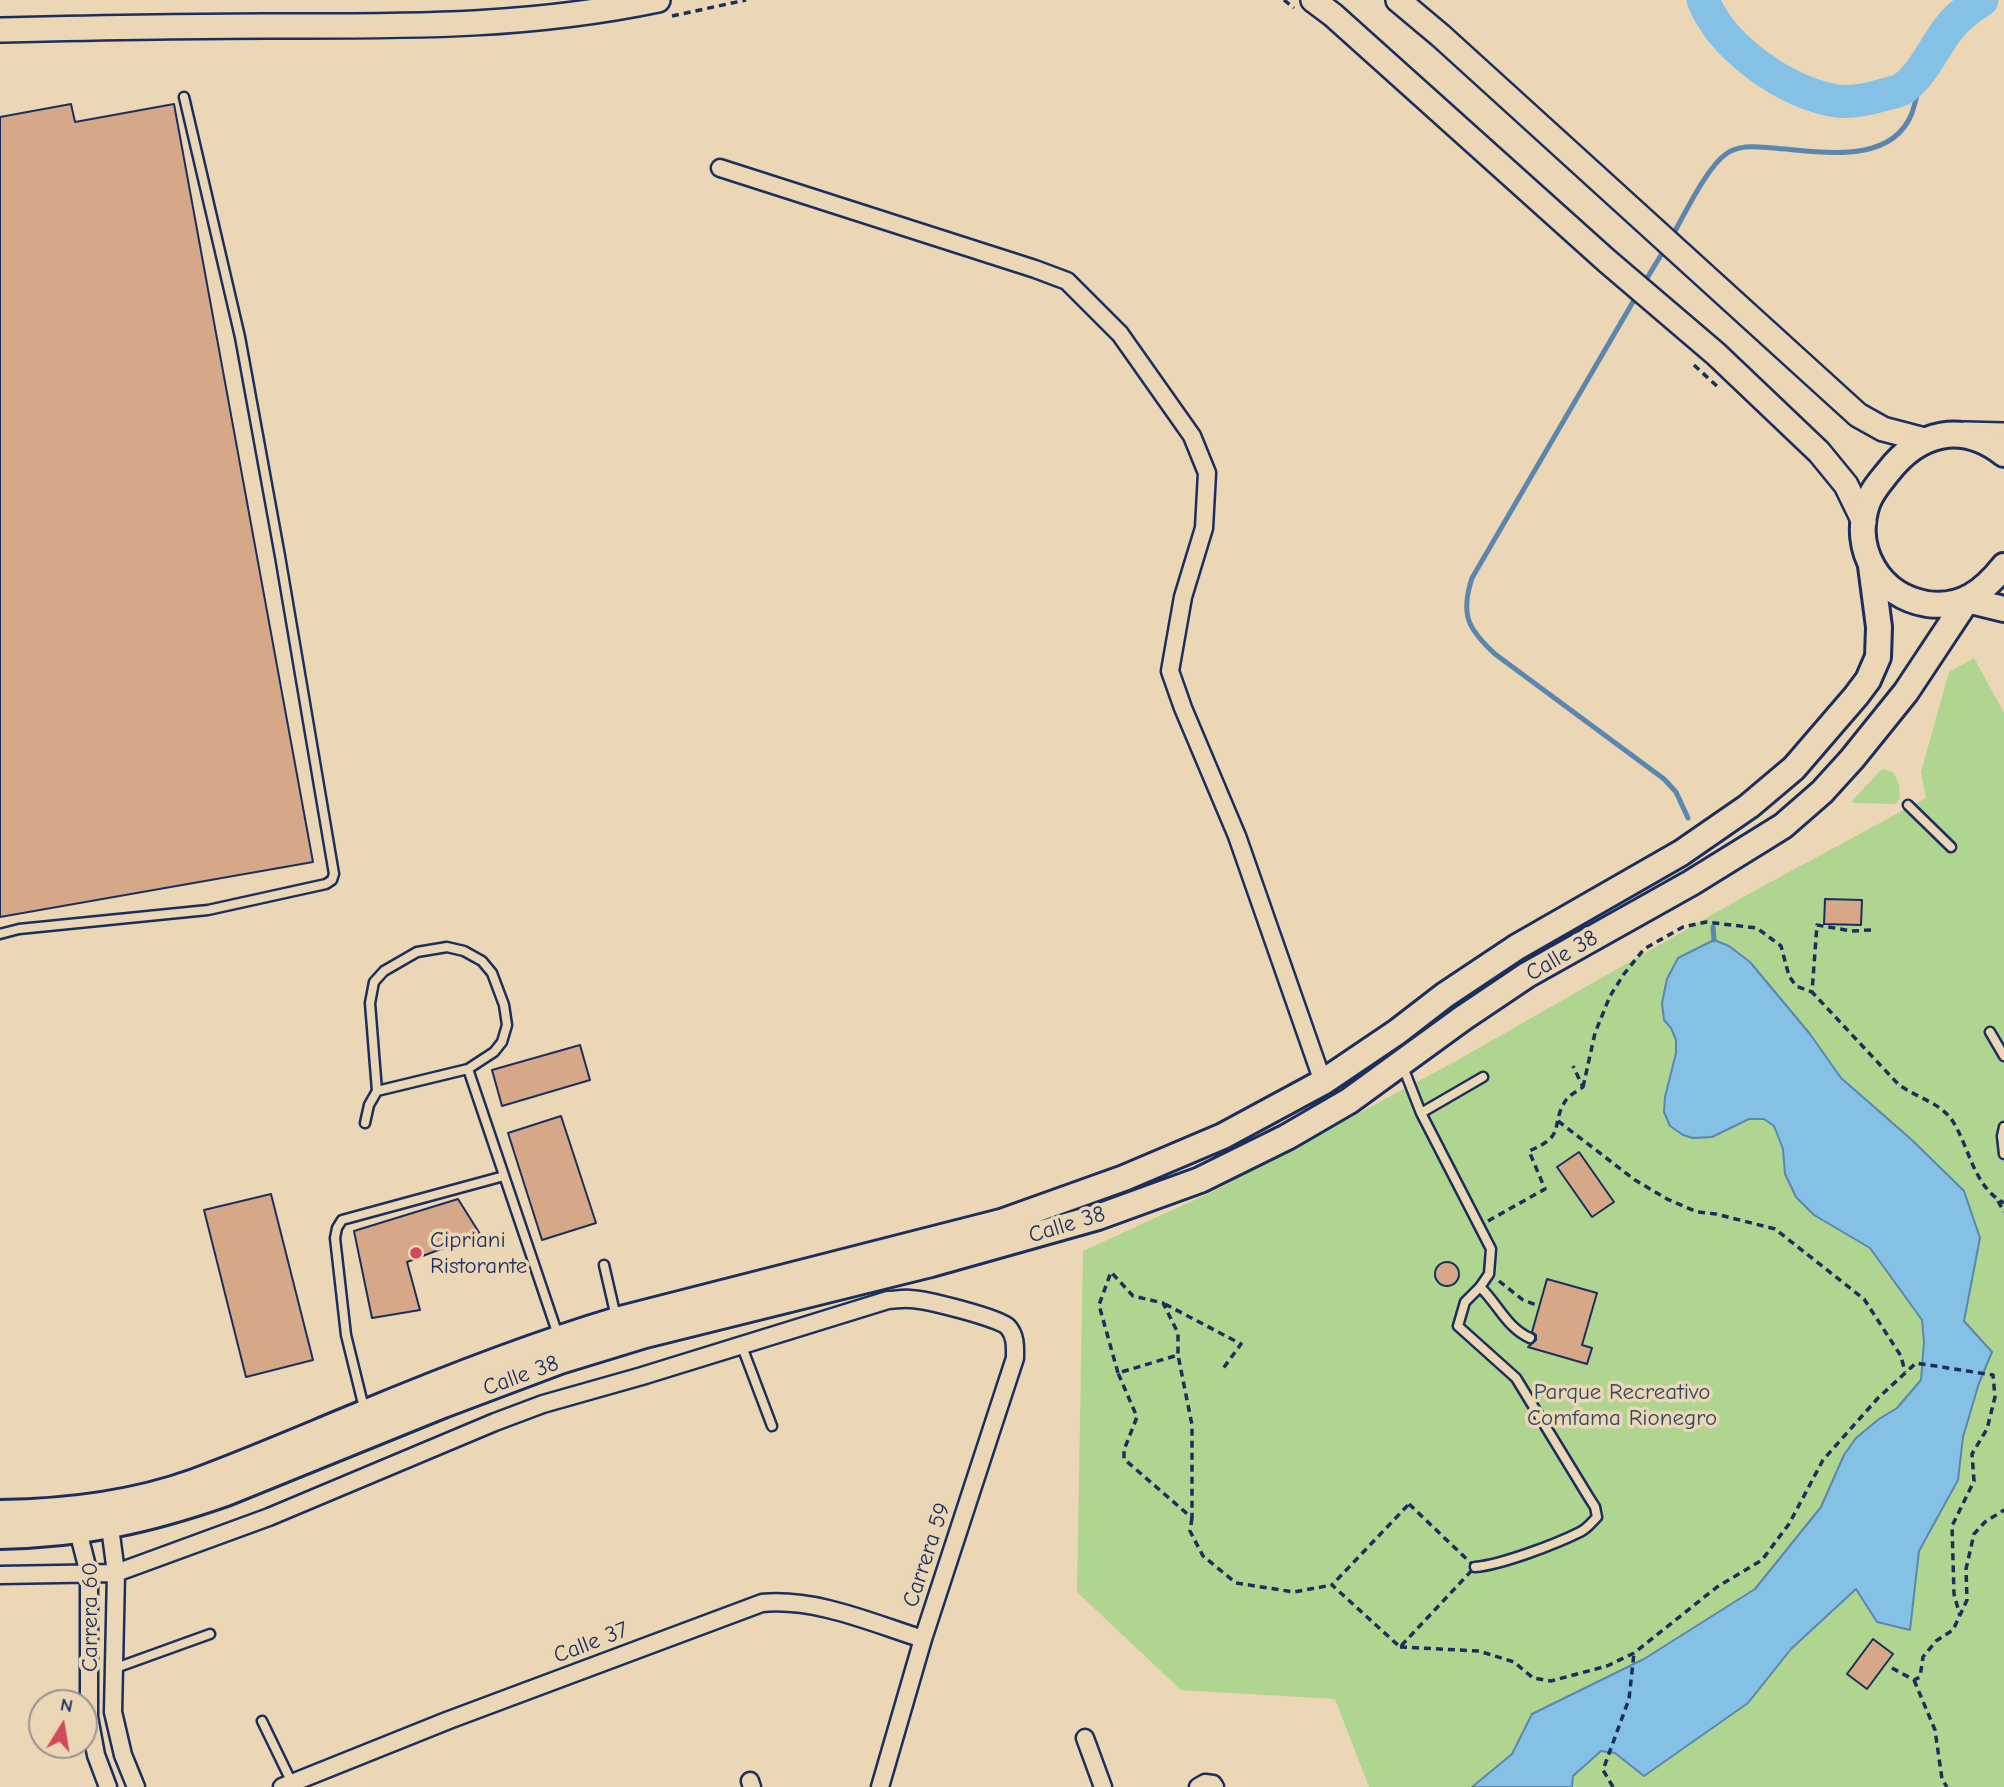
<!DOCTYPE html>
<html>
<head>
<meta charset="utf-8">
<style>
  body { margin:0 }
  #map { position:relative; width:2004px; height:1787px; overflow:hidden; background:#ebd6b5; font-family:"Comic Neue",sans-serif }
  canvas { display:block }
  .north { position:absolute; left:28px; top:1689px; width:70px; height:70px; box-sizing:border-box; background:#ebd6b5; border:2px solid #989392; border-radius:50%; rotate:11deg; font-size:19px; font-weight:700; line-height:28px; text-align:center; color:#1b2f5e }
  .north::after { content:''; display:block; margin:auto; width:24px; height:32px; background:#d1495b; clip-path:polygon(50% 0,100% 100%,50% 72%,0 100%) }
</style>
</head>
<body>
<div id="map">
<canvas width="2004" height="1787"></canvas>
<div class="north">N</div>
</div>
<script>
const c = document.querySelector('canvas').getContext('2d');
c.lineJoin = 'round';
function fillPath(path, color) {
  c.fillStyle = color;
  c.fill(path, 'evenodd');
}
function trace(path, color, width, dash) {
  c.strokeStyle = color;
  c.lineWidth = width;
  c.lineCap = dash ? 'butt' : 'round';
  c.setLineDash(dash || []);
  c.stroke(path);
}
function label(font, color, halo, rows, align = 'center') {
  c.font = font + ' "Comic Neue",sans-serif';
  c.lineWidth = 7;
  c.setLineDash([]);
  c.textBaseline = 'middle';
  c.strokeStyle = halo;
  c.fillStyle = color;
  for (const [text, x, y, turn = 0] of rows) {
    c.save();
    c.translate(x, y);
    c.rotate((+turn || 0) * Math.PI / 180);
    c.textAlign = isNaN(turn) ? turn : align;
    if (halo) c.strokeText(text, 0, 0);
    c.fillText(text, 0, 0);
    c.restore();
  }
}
fillPath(new Path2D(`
  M1974,658L2004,713V1787H1369L1335,1699L1181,1690L1077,1592L1083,1251L1214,1191L1456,1061L1745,896L1926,798L1921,772L1949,672Z
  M1882,769L1893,772L1899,784L1900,798L1895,804L1853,803L1852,801Z`), '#b0d590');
const water = new Path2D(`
  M1714,940L1729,946L1750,962L1810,1034L1841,1078L1912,1140L1964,1191L1980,1238L1964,1321L1992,1352L1979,1383L1963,1437L1958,1480L1919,1551L1910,1630L1877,1622L1856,1589L1791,1649L1748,1703L1644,1776L1615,1753L1601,1751L1573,1776L1572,1787H1472L1512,1754L1532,1714L1644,1659L1755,1589L1821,1507L1844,1455L1856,1438L1879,1419L1897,1408L1921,1380L1924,1342L1922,1320L1870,1248L1814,1215L1796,1197L1785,1174L1783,1149L1774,1126L1764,1119H1749L1712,1137L1693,1138L1683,1135L1670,1126L1664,1112L1665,1097L1676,1053V1040L1671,1028L1664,1020L1662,1003L1667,979L1678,958Z`);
fillPath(water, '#85c1e5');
trace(water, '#5b87af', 2);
trace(new Path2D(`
  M1671,238C1684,216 1706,168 1726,154C1740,144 1757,147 1773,148C1817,151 1891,167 1912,113C1917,98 1920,81 1924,66
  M1644,283L1666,247
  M1637,295L1472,578C1460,615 1468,629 1495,654L1664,779L1676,792L1688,818
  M1713,927L1714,940`), '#5b87af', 5);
trace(new Path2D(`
  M1703,0C1722,48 1785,92 1836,101C1851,103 1869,99 1883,95C1890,93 1898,92 1904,88C1924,73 1934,47 1949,28C1958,16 1970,8 1982,0`), '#85c1e5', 33);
const building = new Path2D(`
  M71,104L75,122L174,104L313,862L0,917V117Z
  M1825,899L1862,900L1861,925L1824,924Z
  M580,1045L590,1080L502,1106L492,1070Z
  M561,1116L596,1223L542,1240L508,1133Z
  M1579,1152L1614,1202L1592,1217L1557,1167Z
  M271,1194L313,1360L246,1377L204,1210Z
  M458,1199L480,1234L407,1262L420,1310L372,1318L354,1231Z
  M1435 1274a12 12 0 1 1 24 0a12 12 0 1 1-24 0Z
  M1547,1279L1597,1293L1582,1345L1592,1348L1587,1364L1528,1347L1536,1340V1335L1532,1332Z
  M1873,1639L1893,1654L1867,1689L1847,1674Z`);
fillPath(building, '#d7a888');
trace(building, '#1b2f5e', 2);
const lane = new Path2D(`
  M1908,805L1951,847
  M0,934L19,929L208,910L326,884L332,880L334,874L280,556L240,337L184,97
  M1990,1032L2004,1056
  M1403,1067L1421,1113L1491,1249L1489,1274L1480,1287L1465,1302L1458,1326L1516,1378L1588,1496L1595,1507L1597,1517C1592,1522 1587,1529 1580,1532C1556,1544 1501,1565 1475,1567
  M468,1069L558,1335
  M1421,1113L1483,1077
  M365,1123L369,1105L377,1091L468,1069L494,1052L502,1042L507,1025L504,1005L492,973L482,961L464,951L447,947L417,952L384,971L374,982L370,1003L377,1091
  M2004,1127L2002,1136L2004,1154
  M604,1265L616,1317
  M1480,1287C1498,1304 1507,1328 1530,1338
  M741,1344L772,1426
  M364,1408L346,1335L335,1238L337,1228L342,1220L504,1176
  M113,1669L210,1634
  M262,1721L292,1783`);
const street = new Path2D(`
  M720,168L1035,269L1067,281L1120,334L1192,436L1207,473L1204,528L1183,597L1170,671L1183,708L1237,836L1323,1082
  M110,1527L116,1573L113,1712L123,1755L136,1787
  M78,1531L89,1574V1717L96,1755L108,1787
  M0,1575L116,1573L269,1517L495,1422L543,1404L642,1376L888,1300C895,1300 903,1298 910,1299C924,1299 1000,1318 1008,1327C1016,1336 1015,1347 1015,1358L923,1639L880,1787
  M1085,1738L1103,1787
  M750,1781L752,1787
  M282,1787L449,1720L762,1603C817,1598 872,1623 923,1639
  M1198,1787L1205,1783L1213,1784L1215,1787`);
const secondary = new Path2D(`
  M1313,0L1333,15L1607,261L1716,354L1819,452L1846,485L1864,522
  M1398,0L1441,36L1858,415L1883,429L1925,440
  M0,30C89,28 177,26 266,26C401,26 524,28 658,0
  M1965,434L2004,435`);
const primary = new Path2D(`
  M2004,454C1962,421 1919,432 1888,472C1880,482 1871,492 1867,504C1852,550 1879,596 1927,604C1962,609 1984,591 2004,566
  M0,1513C65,1512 133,1504 194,1482C251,1461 306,1437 362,1414C446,1379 530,1346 617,1320L1001,1222L1124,1178L1223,1136L1323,1082L1397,1032L1445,995L1517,947L1681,853L1749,806L1794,768L1856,696L1868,680L1878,657L1879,627L1871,566
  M0,1536C84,1534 146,1521 226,1493L443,1405L560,1361L645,1335L931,1264L1098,1217L1200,1180L1287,1137L1349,1101L1463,1018L1527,975L1691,883L1783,826L1822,792L1852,759L1906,692L1967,600L2004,609`);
trace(lane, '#1b2f5e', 13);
trace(street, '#1b2f5e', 21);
trace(secondary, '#1b2f5e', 28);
trace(primary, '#1b2f5e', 30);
trace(new Path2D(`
  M1284,0L1294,8
  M672,16L746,0
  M1694,365L1719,388
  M1871,930L1852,931L1817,925L1812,992L1898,1084C1915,1097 1939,1102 1952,1120C1970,1148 1973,1186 2004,1203
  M1583,1087L1595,1033L1610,996L1624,974L1644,949L1683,927L1706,922L1757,928L1781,946L1789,976L1796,986L1812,992
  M1558,1121L1635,1180L1667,1199L1697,1212L1716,1214L1775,1229L1864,1299L1901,1356L1905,1372
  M1998,1201L2004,1212
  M1488,1221L1545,1189L1529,1151C1568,1135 1549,1126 1566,1100C1569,1095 1578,1091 1583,1087L1573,1066
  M1499,1281L1523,1300L1539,1306
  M1165,1304L1241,1344L1222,1370
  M1118,1373L1099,1305L1111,1272L1133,1296L1163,1303L1178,1333V1355L1118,1373L1137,1417L1124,1450V1459L1192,1518V1425L1178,1355
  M1409,1504L1475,1567L1400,1647L1332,1585Z
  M1192,1518L1190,1531L1203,1556L1236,1583L1294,1592L1332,1585
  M1400,1647L1479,1651L1514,1662L1533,1678L1551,1681L1607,1666L1634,1653L1717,1587L1762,1560L1789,1524L1823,1460L1878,1398L1916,1363L1993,1375L1995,1397L1987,1429L1972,1454L1974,1481L1952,1526L1954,1594L1960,1616
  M1892,1668L1914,1680L1920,1677L1923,1657L1936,1641L1953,1630L1967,1600L1966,1569L1974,1534L1985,1522L2004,1510
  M1914,1680L1935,1730L1942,1779L1947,1787
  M1613,1787L1603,1770L1629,1699L1634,1653`), '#1b2f5e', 3.5, [7, 5]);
trace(lane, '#ebd6b5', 8);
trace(street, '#ebd6b5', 16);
trace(secondary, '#ebd6b5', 23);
trace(primary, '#ebd6b5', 24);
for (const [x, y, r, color] of [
  [416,1253,7,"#d1495b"]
]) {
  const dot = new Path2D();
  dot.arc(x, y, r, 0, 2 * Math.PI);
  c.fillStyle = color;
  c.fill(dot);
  trace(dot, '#ebd6b5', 2.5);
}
label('23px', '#1b2f5e', '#ebd6b5', [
  ["Calle 38",1562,956,-30],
  ["Calle 38",1067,1225,-17],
  ["Calle 38",521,1376,-20],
  ["Carrera 59",927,1555,-72],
  ["Carrera 60",90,1617,-90],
  ["Calle 37",591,1643,-21]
]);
label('23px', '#1b2f5e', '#ebd6b5', [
  ["Cipriani",430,1240],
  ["Ristorante",430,1266]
], 'left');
label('23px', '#314866', '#ebd6b5', [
  ["Parque Recreativo",1622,1392],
  ["Comfama Rionegro",1622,1418]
]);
</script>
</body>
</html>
